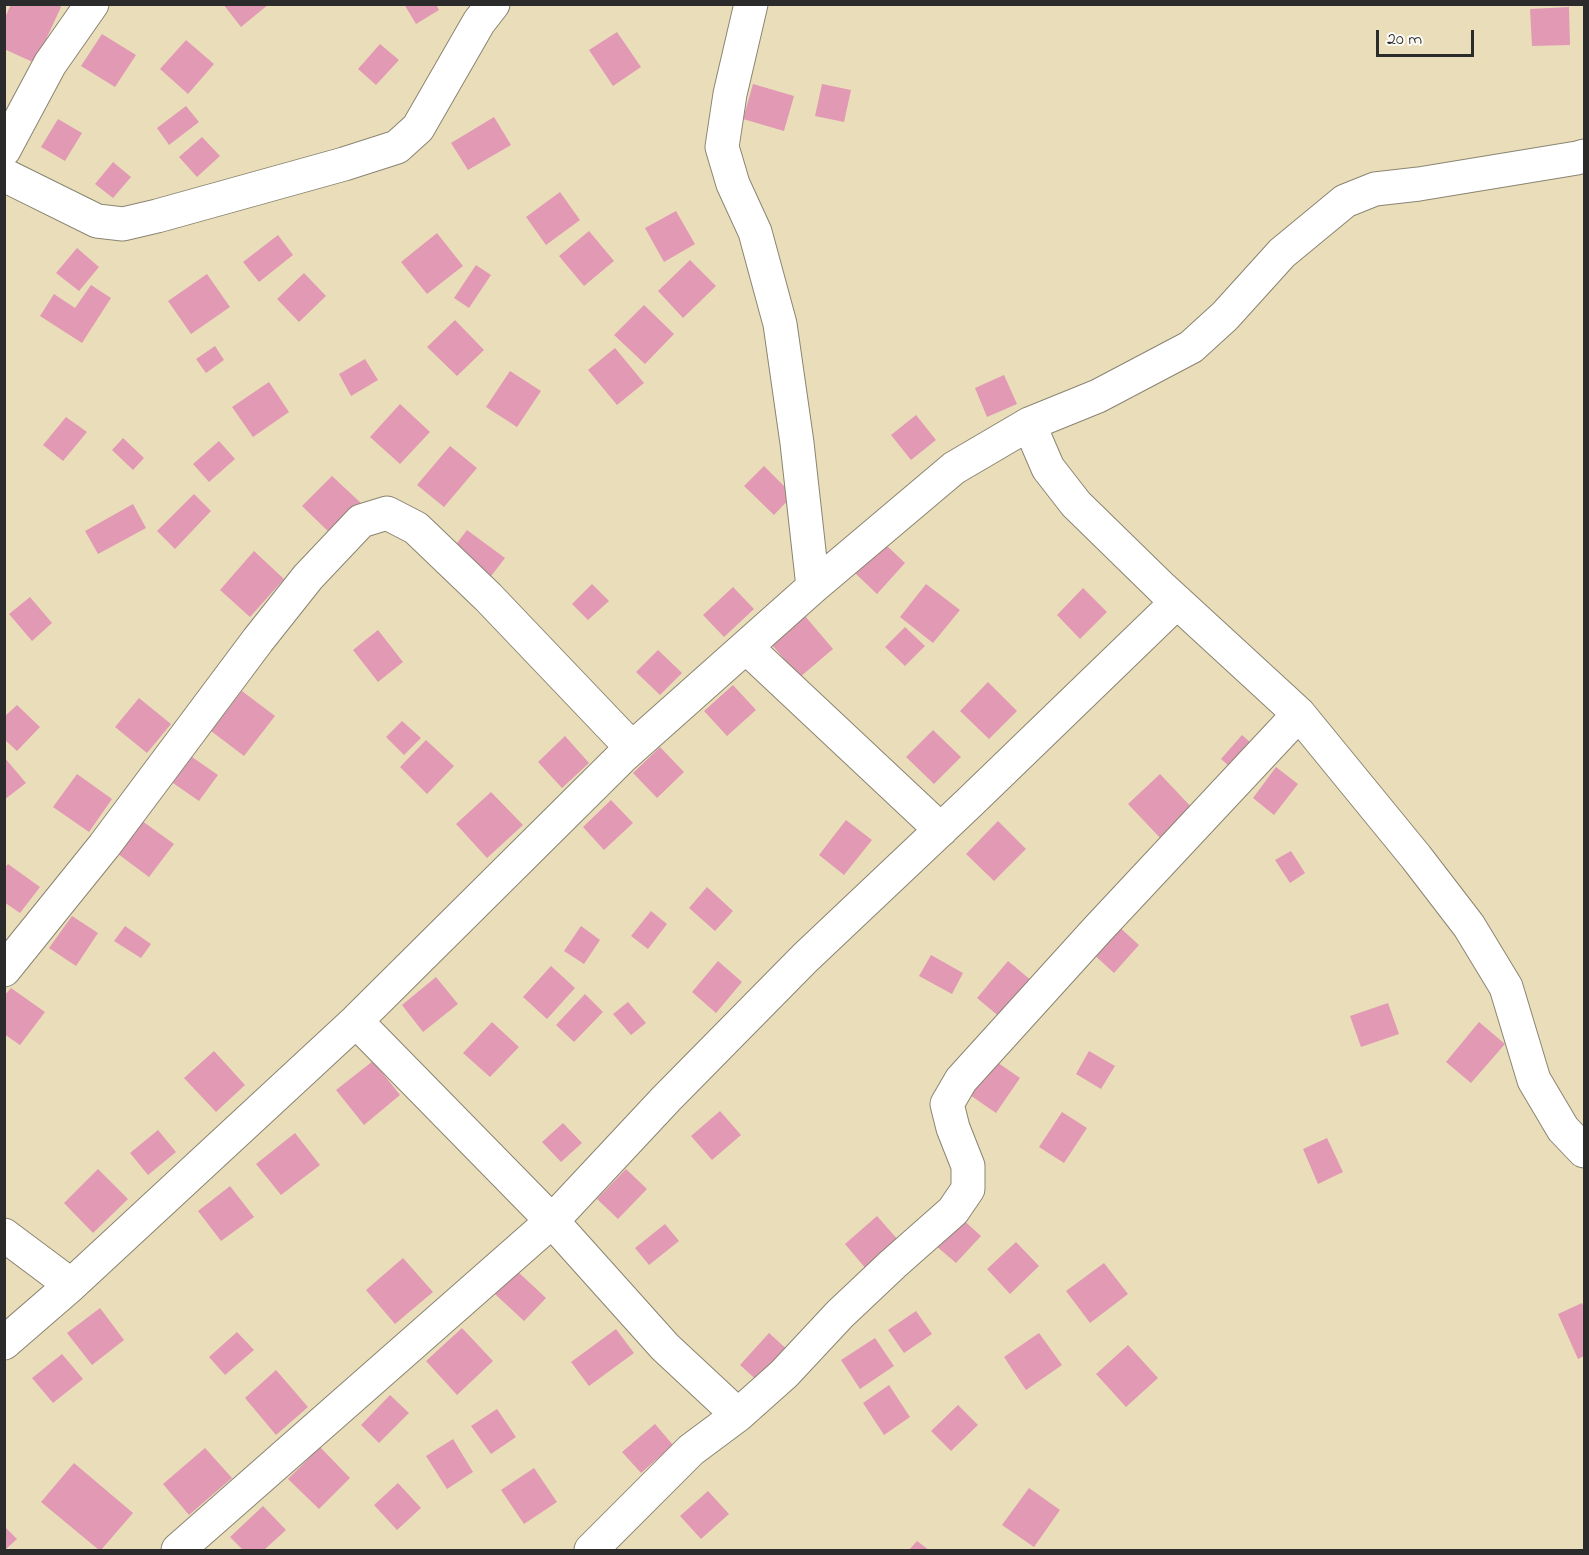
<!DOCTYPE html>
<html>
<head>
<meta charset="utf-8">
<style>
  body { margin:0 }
  #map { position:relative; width:1589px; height:1555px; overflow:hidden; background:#eadeba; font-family:"Indie Flower",sans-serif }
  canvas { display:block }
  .frame { position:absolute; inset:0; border:6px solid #2b2b2b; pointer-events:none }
  .scale { position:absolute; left:1376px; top:30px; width:98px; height:27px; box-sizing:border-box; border:3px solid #2b2b2b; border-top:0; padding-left:8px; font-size:18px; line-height:21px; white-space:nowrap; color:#2b2b2b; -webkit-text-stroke:4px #fdfcf7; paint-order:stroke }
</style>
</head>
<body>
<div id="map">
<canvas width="1589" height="1555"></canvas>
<div class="frame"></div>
<div class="scale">20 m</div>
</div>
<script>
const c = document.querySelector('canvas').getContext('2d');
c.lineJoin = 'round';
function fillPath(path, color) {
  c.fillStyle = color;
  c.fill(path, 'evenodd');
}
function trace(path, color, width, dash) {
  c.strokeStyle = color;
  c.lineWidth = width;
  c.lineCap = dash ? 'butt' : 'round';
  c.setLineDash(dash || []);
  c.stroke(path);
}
fillPath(new Path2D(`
  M11,4H57L61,7L35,63L4,49V20Z
  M223,4H269L241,27Z
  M404,4H436L439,10L416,24Z
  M1569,7L1570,45L1532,46L1530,9Z
  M617,32L641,67L613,86L589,50Z
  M102,34L136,55L115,87L81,66Z
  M186,40L214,64L188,94L160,69Z
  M380,44L399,60L376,85L358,69Z
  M753,84L794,96L784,131L743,119Z
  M822,84L851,90L844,122L815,116Z
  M186,106L199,122L169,145L157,128Z
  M494,117L511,145L468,170L451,143Z
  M58,119L82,133L65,161L41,147Z
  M202,137L220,156L197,177L179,157Z
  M113,162L131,177L113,198L95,184Z
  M560,192L580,220L546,245L526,217Z
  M676,211L695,244L664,262L645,228Z
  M589,231L614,261L584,286L559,256Z
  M437,233L463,266L427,294L401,262Z
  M278,235L293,255L259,282L243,262Z
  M77,248L99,267L79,291L56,273Z
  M690,260L716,286L683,318L658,291Z
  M476,265L491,275L469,308L454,298Z
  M304,273L326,296L299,322L277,299Z
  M207,274L230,307L191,334L168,301Z
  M91,285L111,298L82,343L40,316L54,294L75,308Z
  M644,305L674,334L645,364L614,335Z
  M455,320L484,350L457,376L427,347Z
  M215,346L224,360L206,373L196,359Z
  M615,348L644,383L617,405L588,370Z
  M365,359L378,380L351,396L339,374Z
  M510,371L541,391L517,427L486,407Z
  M1004,375L1017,404L987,417L975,388Z
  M269,382L289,412L253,437L232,407Z
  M400,404L430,432L400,464L370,437Z
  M916,415L936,440L911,460L891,435Z
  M66,417L87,432L63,461L43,445Z
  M123,438L144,458L133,470L112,450Z
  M219,441L235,459L209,482L193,464Z
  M450,446L477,468L444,507L417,485Z
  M764,466L793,495L774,515L744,486Z
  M332,476L363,505L333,536L302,506Z
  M194,494L211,511L175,549L157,531Z
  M133,504L146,528L98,554L85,531Z
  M467,530L505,558L488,580L451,551Z
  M884,543L905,563L877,594L855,573Z
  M254,551L284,579L250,617L220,590Z
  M592,584L609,601L588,620L572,604Z
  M926,584L960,610L933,643L900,617Z
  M733,587L754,609L724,637L703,615Z
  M1083,588L1107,612L1080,639L1057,615Z
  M30,597L52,623L32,641L9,614Z
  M805,616L833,649L800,677L772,645Z
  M905,627L925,646L905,666L885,647Z
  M378,630L403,662L378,682L353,650Z
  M658,650L682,673L660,695L636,672Z
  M988,682L1017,711L989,739L960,711Z
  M733,685L756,710L727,736L704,711Z
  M242,691L275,716L244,756L211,731Z
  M139,698L171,724L147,753L115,727Z
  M17,705L40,727L17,751L4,739V717Z
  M402,721L421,738L404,755L386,737Z
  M933,730L961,757L934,784L906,757Z
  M1242,735L1259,750L1238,774L1221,759Z
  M565,736L589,763L562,788L538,762Z
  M426,740L454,766L427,794L400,767Z
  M660,747L684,772L657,798L633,773Z
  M4,757L26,783L4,800Z
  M192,757L218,775L199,801L173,783Z
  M1276,767L1298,784L1274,815L1253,798Z
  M77,774L112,799L89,832L53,807Z
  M1160,774L1195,811L1164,842L1128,804Z
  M491,792L523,825L487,858L456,824Z
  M611,800L633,823L604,850L583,827Z
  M138,818L174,844L149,877L114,851Z
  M846,820L872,840L844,875L819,855Z
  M998,821L1026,849L994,881L966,854Z
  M1291,851L1305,873L1290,883L1275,860Z
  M8,864L40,887L20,913L4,902V869Z
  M707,887L733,911L715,931L689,908Z
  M651,911L667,924L648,949L631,936Z
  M72,916L98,933L76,966L49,948Z
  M1116,924L1139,945L1114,973L1091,952Z
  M125,926L151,944L141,958L114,941Z
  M581,926L600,940L584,964L564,951Z
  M931,955L963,973L952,994L919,976Z
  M718,961L742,982L716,1013L692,992Z
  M1008,961L1038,986L1007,1023L977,998Z
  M551,966L575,988L547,1019L523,997Z
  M436,977L458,1004L423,1032L402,1005Z
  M11,988L45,1012L20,1045L4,1034V996Z
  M585,994L603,1012L574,1042L556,1025Z
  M628,1002L646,1023L631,1035L613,1014Z
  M1388,1003L1399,1034L1361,1047L1350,1016Z
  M492,1022L519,1047L490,1077L463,1053Z
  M1479,1022L1505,1044L1471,1083L1446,1062Z
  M214,1051L245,1085L216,1112L184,1078Z
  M1089,1051L1115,1066L1101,1089L1076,1074Z
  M991,1058L1020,1078L996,1113L967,1093Z
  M373,1061L400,1095L364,1125L336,1090Z
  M720,1111L741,1135L712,1160L691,1136Z
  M1062,1112L1087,1128L1064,1163L1039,1147Z
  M563,1123L582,1143L561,1162L542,1142Z
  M158,1130L176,1152L148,1175L130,1153Z
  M295,1133L320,1165L281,1195L256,1164Z
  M1327,1138L1343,1172L1318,1184L1303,1149Z
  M98,1169L128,1199L93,1233L64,1203Z
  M626,1169L647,1189L618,1219L597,1199Z
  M230,1186L254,1217L221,1241L198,1211Z
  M877,1216L899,1241L866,1269L845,1244Z
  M960,1217L981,1236L956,1263L935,1245Z
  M665,1224L679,1241L649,1265L635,1248Z
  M1016,1242L1039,1266L1010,1294L987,1269Z
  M403,1258L433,1292L395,1324L366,1290Z
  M1104,1263L1128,1294L1090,1323L1066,1291Z
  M517,1271L546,1298L524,1321L495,1294Z
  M1582,1303L1584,1308V1356L1578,1359L1558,1314Z
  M100,1308L124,1340L92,1365L67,1333Z
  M916,1311L932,1334L904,1353L888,1330Z
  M462,1328L493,1361L457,1395L426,1361Z
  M616,1329L634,1353L589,1386L571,1362Z
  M237,1332L254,1350L225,1375L209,1357Z
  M769,1333L791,1353L762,1385L740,1365Z
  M1039,1333L1062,1365L1026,1390L1004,1357Z
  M875,1338L894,1366L860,1389L841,1360Z
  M1128,1345L1158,1378L1126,1407L1096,1374Z
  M62,1354L83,1379L53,1403L32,1378Z
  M276,1370L308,1407L276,1435L245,1398Z
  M889,1385L910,1417L884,1435L863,1403Z
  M390,1395L409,1413L379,1443L361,1425Z
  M958,1405L978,1425L951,1451L931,1431Z
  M497,1409L516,1437L491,1454L471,1426Z
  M655,1424L673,1445L641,1473L622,1452Z
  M453,1439L473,1472L447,1489L426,1456Z
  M320,1447L350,1478L319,1509L288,1479Z
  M205,1448L232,1478L189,1515L163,1484Z
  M74,1463L133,1513L101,1550H99L41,1502Z
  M534,1468L557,1502L524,1524L501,1490Z
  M398,1483L421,1508L397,1530L374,1505Z
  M1029,1488L1060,1510L1034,1547L1002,1525Z
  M708,1491L729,1514L701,1539L680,1516Z
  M263,1506L286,1530L264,1550H243L230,1537Z
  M5,1527L17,1539L5,1550Z
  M917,1541L929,1550H909Z`), '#e199b4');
const minor = new Path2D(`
  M751,4L730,94L722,147L733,184L755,232L780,324L797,443L813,587
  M4,150L50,64L92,4
  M4,175L97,221L123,224L157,216L344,164L397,147L418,128L479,22L493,4
  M1029,424L1048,468L1076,504L1162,588L1299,714L1416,857L1469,926L1506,987L1534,1080L1563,1129L1584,1151
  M746,647L941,830
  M4,970L104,846L258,640L308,577L361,521L387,513L416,528L488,597L632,748
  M356,1021L552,1221L665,1347L738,1415
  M4,1235L71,1285
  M4,1343L71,1285L356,1021L622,757L813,587L954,468L1029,424L1098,396L1191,347L1225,316L1282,253L1345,201L1375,189L1419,184L1577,158L1584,156
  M178,1550L552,1221L666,1099L805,958L969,803L1177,602
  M591,1550L691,1450L738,1415L784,1374L840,1314L893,1264L953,1211L968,1189V1166L953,1128L947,1104L961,1080L1097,930L1299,714`);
trace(minor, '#8a8472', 35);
trace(minor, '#fff', 33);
</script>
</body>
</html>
